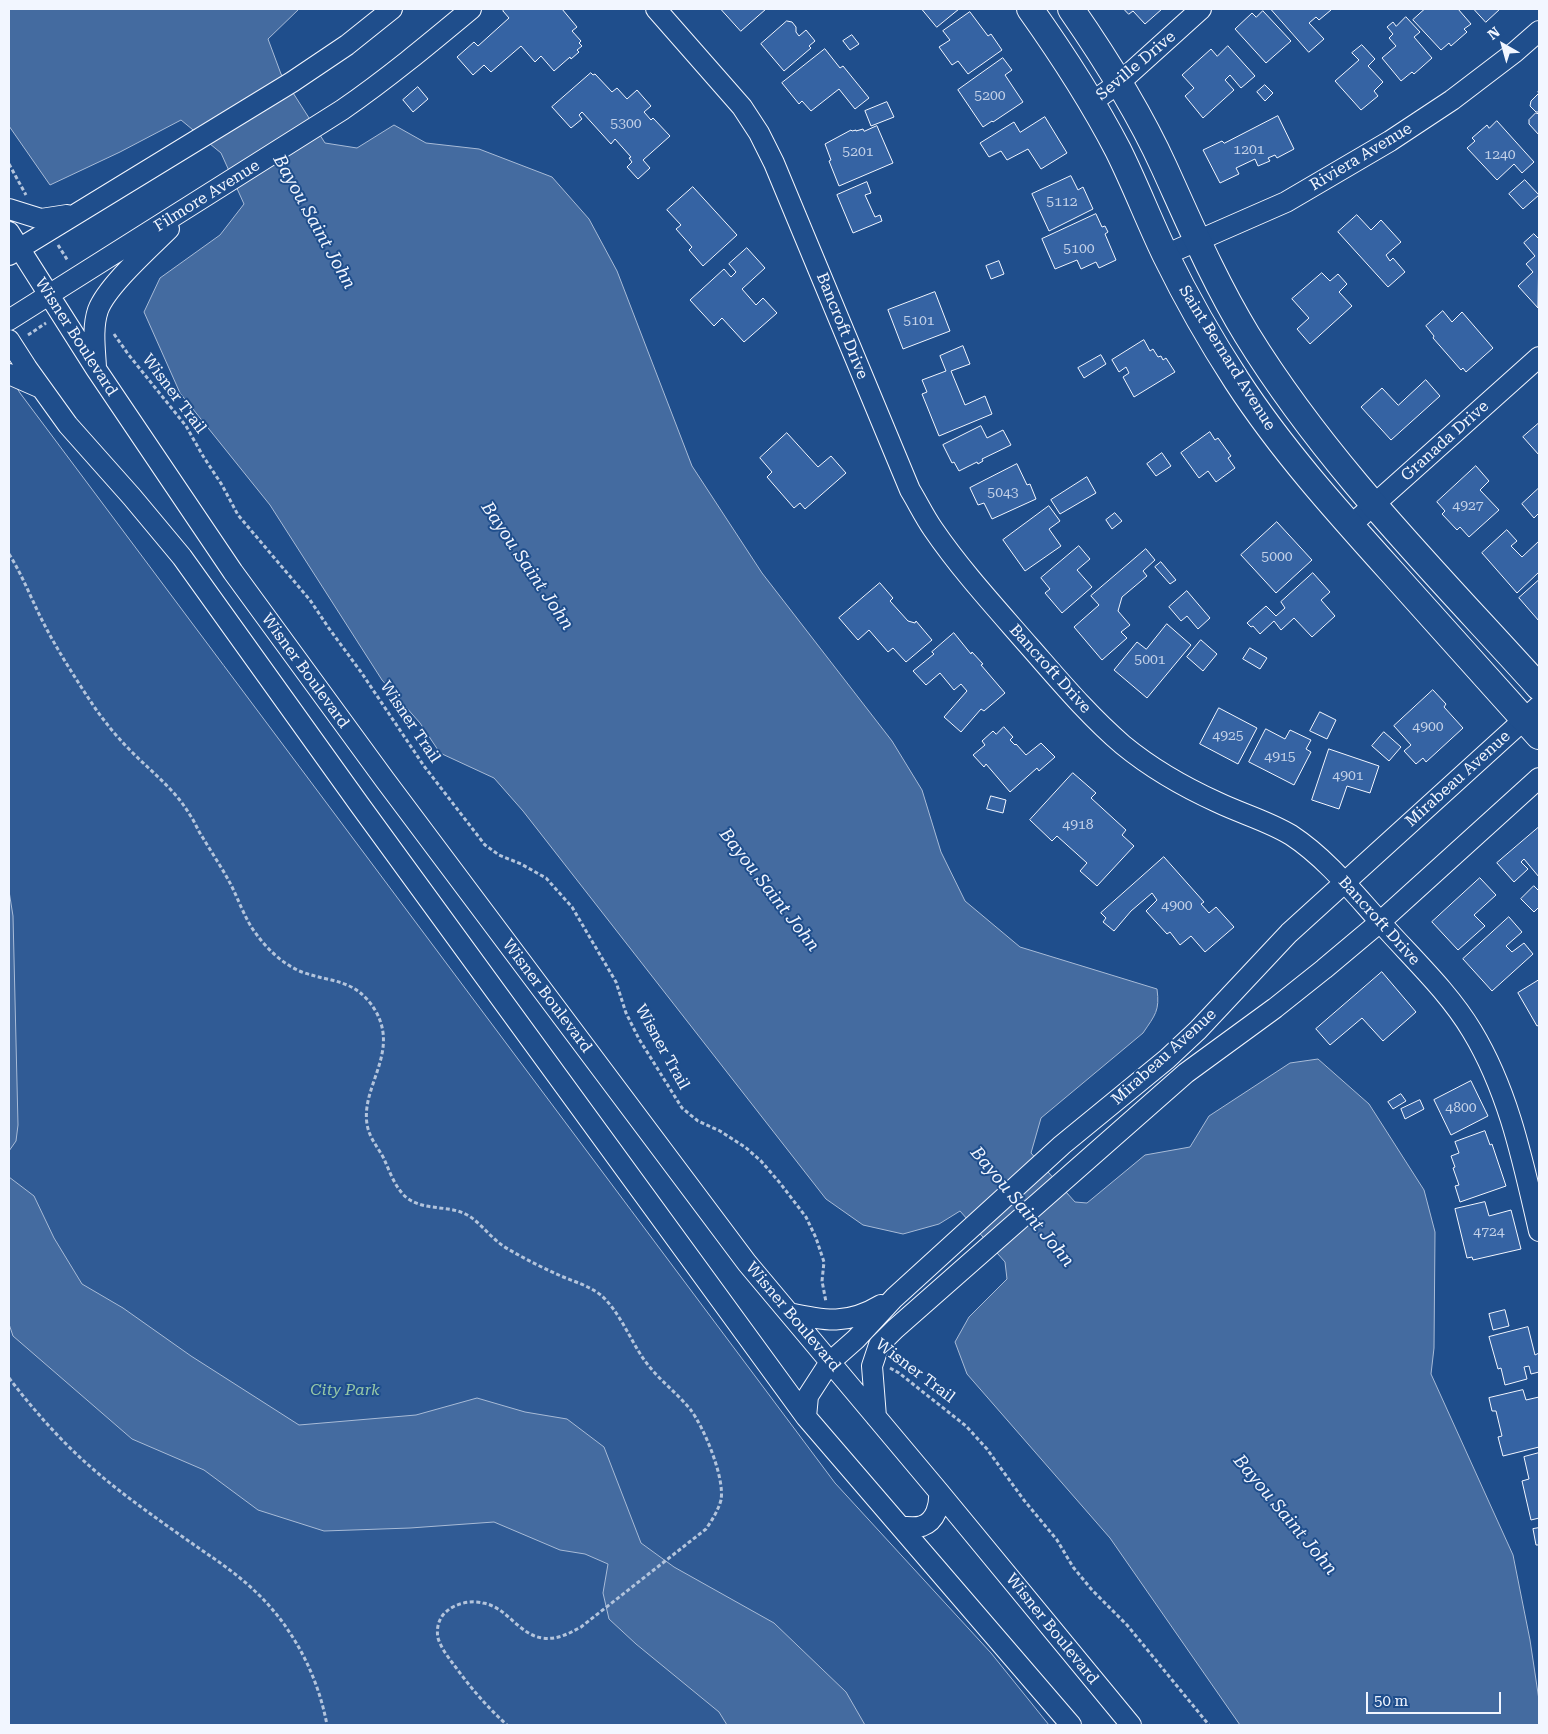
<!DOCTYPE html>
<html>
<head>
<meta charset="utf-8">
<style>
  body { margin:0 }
  #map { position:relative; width:1548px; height:1734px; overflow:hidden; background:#1f4e8c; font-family:"Roboto Serif",serif }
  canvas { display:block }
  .frame { position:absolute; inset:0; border:10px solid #f2f6ff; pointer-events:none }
  .north { position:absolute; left:1478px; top:20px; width:50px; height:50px; -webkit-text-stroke:4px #1f4e8c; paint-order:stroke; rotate:322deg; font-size:14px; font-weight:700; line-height:20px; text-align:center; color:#f2f6ff }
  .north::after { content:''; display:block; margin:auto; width:18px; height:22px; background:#f2f6ff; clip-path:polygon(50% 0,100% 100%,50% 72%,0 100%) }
  .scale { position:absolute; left:1366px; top:1692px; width:135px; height:22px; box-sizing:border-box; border:2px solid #f2f6ff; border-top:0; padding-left:6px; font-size:15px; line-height:18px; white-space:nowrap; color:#f2f6ff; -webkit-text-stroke:4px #1f4e8c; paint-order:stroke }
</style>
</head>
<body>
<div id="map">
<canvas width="1548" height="1734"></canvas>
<div class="frame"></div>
<div class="north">N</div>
<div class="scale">50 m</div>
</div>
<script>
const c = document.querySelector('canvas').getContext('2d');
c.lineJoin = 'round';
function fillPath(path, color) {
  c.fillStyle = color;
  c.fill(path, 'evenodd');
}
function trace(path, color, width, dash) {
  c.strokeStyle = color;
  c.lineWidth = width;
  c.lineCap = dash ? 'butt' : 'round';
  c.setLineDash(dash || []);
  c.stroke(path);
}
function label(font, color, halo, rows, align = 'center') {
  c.font = font + ' "Roboto Serif",serif';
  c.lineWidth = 4;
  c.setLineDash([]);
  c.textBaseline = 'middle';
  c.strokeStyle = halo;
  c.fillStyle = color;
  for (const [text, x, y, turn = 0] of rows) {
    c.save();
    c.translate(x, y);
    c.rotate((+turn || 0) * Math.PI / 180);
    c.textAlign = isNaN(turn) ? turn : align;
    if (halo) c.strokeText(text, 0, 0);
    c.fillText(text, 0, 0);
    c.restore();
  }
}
const built = new Path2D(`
  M9,375L20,393L835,1483L991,1653L1049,1725H9Z`);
fillPath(built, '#305b95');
trace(built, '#a8bbd7', 1);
const water = new Path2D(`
  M9,9H299L268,39L281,74L325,143L357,148L394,125L426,143L479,149L552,177L589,219L617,271L692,466L762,573L892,741L922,790L941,852L965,901L1020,947L1157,989C1160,1011 1155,1015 1143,1033L1041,1118L1031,1153L1075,1202L1087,1203L1145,1155L1190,1147L1209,1116L1290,1063L1318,1059L1369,1104L1424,1190L1435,1232L1434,1348L1431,1374L1513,1555L1530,1640L1539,1700V1725H1240L1110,1538L967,1374L955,1342L969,1317L1007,1279L1005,1262L960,1211L939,1224L903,1234L863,1225L826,1199L523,811L494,778L440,753L420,723L382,680L270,505L180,393L144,312L160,278L220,235L244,204L221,153L181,120L120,152L50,185L9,126Z
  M9,891L13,916L18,1125L16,1141L9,1151Z
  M9,1177L34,1196L54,1238L82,1284L123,1308L191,1356L299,1425L416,1415L477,1398L525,1412L567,1419L604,1447L641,1543L674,1567L774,1623L846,1692L865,1725H727L719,1712L636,1644L609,1619L603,1593L608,1564L585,1554L560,1550L494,1522L410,1528L324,1531L258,1510L204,1470L132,1439L13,1336L9,1324Z`);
fillPath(water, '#446ba0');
trace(water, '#a8bbd7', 1);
const building = new Path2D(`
  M505,9H562L577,27L572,31L581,41L579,43L582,46L577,50L579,52L571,59L570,57L554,71L541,56L535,62L521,46L491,72L484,65L473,75L457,57L474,42L478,46L509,18L503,11Z
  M721,9H766L741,31Z
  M922,9H959L937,27Z
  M1124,9H1162L1145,24L1133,11L1129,14Z
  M1271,9H1330L1331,10L1319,20L1316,17L1309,23L1324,39L1309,52Z
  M1425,9H1458L1471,24L1464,29L1467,32L1451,46L1449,43L1441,50L1413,20Z
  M1474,9H1500L1486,22Z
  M1263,11L1291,41L1266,63L1235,29L1252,13L1256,17Z
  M970,12L988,36L991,34L1002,50L968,74L958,61L952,65L939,47L950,40L943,31Z
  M1406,17L1420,32L1414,37L1432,58L1414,74L1412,72L1401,81L1382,58L1396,46L1389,38L1393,34L1387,27L1393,22L1396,26Z
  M787,21L792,22L796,27V32L799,36L806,30L815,41L809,46L811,48L784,71L761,44Z
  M852,35L859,44L850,50L843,41Z
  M1362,45L1375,59L1368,66L1383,82L1374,91L1378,96L1361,110L1335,81L1359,60L1352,53Z
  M1228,46L1255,76L1241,88L1230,75L1225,80L1234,90L1203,118L1185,96L1194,88L1182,75L1211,49L1217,56Z
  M825,49L840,68L843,66L869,98L855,109L839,89L811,111L802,101L799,104L782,83Z
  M1003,58L1012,70L1005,75L1023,102L993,122L992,121L983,127L958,90Z
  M591,73L593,75L595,74L612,92L617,88L627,99L637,90L651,106L644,112L651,120L653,118L670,136L643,160L650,168L638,179L627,167L632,162L629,158L631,157L615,139L611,144L582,112L579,115L582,119L571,128L552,107Z
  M1265,85L1273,93L1265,101L1257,92Z
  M418,87L428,99L413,112L403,100Z
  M1539,91V112H1536L1530,106L1531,101L1539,93L1538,92Z
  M887,102L894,117L871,126L865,111Z
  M1536,113L1539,114V135L1529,124V120Z
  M1278,116L1294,149L1277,158L1275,155L1268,158L1270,161L1258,166L1255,159L1236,168L1239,174L1220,183L1203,150L1222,141L1224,143Z
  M1045,117L1067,153L1041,169L1028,149L1007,160L1001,151L989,157L980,143L1014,122L1020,132Z
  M1497,121L1534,162L1522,173L1514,164L1497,180L1467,148L1475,141L1472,138L1487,125L1489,128Z
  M877,126L893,163L839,186L829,161L831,160L825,144L851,130L852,131L856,130V131L863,129L864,131Z
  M1071,176L1078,190L1083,187L1093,209L1049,231L1032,194Z
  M1525,180L1539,195L1523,209L1509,194Z
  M867,182L871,193L865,195L875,217L880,215L882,221L853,233L837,195Z
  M693,187L737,235L703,266L689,250L692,247L676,229L681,225L667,210Z
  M1096,214L1102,227L1105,226L1108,232L1105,234L1116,260L1099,268L1096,262L1081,269L1077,260L1055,269L1042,239Z
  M1357,215L1371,230L1381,220L1401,242L1386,255L1390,261L1393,258L1405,272L1388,287L1338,232Z
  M1534,234L1539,239L1538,308L1518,286L1533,272L1526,264L1535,256L1524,243Z
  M747,248L765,268L742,289L756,305L763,298L777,313L744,342L722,318L714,326L690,300L724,269L731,277L736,272L729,264Z
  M999,261L1004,274L991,279L986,266Z
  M1322,273L1330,281L1338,274L1347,284L1339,292L1352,306L1310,344L1297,329L1309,318L1292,299Z
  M935,292L950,331L903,349L888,310Z
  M1443,311L1452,322L1462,312L1493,348L1466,372L1463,368L1461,370L1433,338L1434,336L1426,326Z
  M1144,340L1150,351L1153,349L1158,357L1161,356L1163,360L1166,358L1175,372L1134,397L1123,377L1129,373L1126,367L1119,372L1112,360Z
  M963,346L970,364L951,371L965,405L985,396L992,414L939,436L922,394L927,392L922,380L946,371L940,356Z
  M1101,355L1106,364L1084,378L1078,368Z
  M1426,380L1440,396L1391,440L1361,407L1382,388L1398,405Z
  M1539,423V455L1523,437Z
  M981,426L987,438L1003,430L1011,445L982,459L983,461L978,464L977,462L959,471L954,462L952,463L943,445Z
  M1210,432L1215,440L1218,438L1231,456L1228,458L1235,468L1216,482L1208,471L1199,478L1181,453Z
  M787,433L818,467L831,456L846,473L805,509L800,503L794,508L767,477L772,472L760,458Z
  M1162,453L1171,466L1156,476L1147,464Z
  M1017,464L1027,485L1030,484L1036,499L992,519L984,503L978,505L970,488Z
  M1476,466L1489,481L1480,490L1499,510L1469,537L1460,527L1457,530L1442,514L1445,511L1437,502Z
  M1087,477L1096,493L1060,514L1051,500Z
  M1539,488V513L1534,518L1522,504Z
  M1049,506L1060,521L1049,529L1061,546L1025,571L1003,540Z
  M1115,513L1122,521L1112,529L1106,520Z
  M1277,522L1312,560L1276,593L1241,555Z
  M1507,530L1517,541L1511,546L1522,557L1539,541V572L1517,593L1482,553Z
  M1079,546L1090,559L1077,570L1092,587L1062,613L1045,593L1050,589L1041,578Z
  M1146,549L1155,560L1143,571L1147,576L1122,597L1118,611L1130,625L1121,632L1127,638L1102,660L1074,627L1099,605L1091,596Z
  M1161,562L1176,580L1170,584L1155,567Z
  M1313,573L1330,592L1321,600L1335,616L1312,637L1294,618L1281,630L1274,621L1260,634L1253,626L1251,627L1247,623L1266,606L1276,616L1285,608L1281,602Z
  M1539,580V621L1519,598Z
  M880,583L893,598L890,601L908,621L915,623L916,621L932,640L906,662L893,648L888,652L869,630L858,640L839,618Z
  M1187,591L1210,618L1198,629L1187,616L1181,621L1169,607Z
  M1167,624L1191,645L1147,698L1114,670L1137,642L1146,649Z
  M954,633L971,654L972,652L983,664L981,665L1005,693L984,711L981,709L961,732L944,717L967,691L961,684L954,690L940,673L926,685L913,671L934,654L932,652Z
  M1201,640L1217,654L1203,671L1187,657Z
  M1250,648L1267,658L1260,669L1243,659Z
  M1433,690L1446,704L1444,707L1463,728L1426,762L1423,758L1416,764L1404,751L1411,745L1394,726Z
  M1219,708L1257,728L1238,764L1200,744Z
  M1320,712L1336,720L1327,739L1310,731Z
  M1004,727L1013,737L1010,740L1015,745L1016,744L1026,755L1041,743L1055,757L1039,771L1037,768L1010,792L986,764L984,767L973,755L985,745L982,741L993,731L996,734Z
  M1266,729L1285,739L1290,730L1311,740L1306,749L1311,752L1294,785L1249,762Z
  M1384,732L1401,747L1389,761L1372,746Z
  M1329,749L1379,766L1370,793L1347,786L1339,809L1312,800Z
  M1073,773L1096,793L1091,798L1126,830L1122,835L1134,846L1097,886L1080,871L1087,863L1057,836L1052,841L1030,820Z
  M991,796L1006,800L1003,813L987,809Z
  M1539,827V877L1524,859L1521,862L1528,869L1514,882L1497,863Z
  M1164,857L1204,902L1201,904L1209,913L1216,907L1234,927L1205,952L1191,936L1180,945L1170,932L1167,934L1146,911L1157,900L1152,893L1131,911L1114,931L1103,922L1106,918L1101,913Z
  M1480,878L1496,895L1474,915L1485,926L1458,950L1432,922Z
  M1534,886L1539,891V907L1534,912L1521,899Z
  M1509,917L1522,932L1506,946L1512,952L1524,943L1533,954L1492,991L1463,959Z
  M1382,972L1416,1012L1383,1041L1362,1018L1330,1045L1316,1029Z
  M1539,980V1025L1537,1026L1518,993Z
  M1471,1081L1488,1116L1451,1135L1434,1100Z
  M1401,1094L1406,1101L1393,1109L1388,1102Z
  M1420,1100L1424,1109L1405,1119L1401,1109Z
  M1485,1131L1490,1145L1492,1144L1506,1186L1460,1202L1455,1186L1459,1185L1453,1168L1455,1167L1451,1156L1459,1153L1455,1142Z
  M1485,1202L1489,1216L1511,1210L1521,1249L1473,1260L1472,1257L1467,1258L1455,1209Z
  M1505,1310L1509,1326L1493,1330L1489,1314Z
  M1528,1327L1535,1355L1539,1353V1372L1531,1374L1529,1366L1524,1367L1527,1379L1505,1385L1501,1368L1498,1369L1489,1337Z
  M1523,1390L1526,1400L1539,1397V1447L1503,1456L1498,1437L1502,1436L1496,1411H1492L1489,1398Z
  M1539,1453V1518L1531,1520L1522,1481L1529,1479L1524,1457Z
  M1539,1528V1545H1536L1533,1529Z`);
fillPath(building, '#3563a3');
trace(building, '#f2f6ff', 1);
const minor = new Path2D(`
  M656,9L742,107L759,133L774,163L910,490C918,503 924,516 933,529C961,570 996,608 1029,646C1059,680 1088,715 1123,745C1151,768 1184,787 1217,802C1242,814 1268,821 1291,835C1326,858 1353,892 1381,923C1412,958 1448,991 1472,1031C1509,1092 1523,1162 1539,1231
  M1092,102L1119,83L1201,9
  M9,209L41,219L67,215
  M9,232L96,369L233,572L385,780L747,1263L939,1492L1131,1725
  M9,255L292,82L347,45L392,9
  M1165,255L1286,202L1390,141L1452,100L1515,52L1539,31
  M9,320L342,110C387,79 429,44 471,9
  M9,340L27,368L68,425L132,497L182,557L359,804L806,1417L1071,1725
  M96,367C95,349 92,328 98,310C107,286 150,248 169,229
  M9,374L41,388
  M1350,526L1539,357
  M789,1313C825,1321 848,1325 881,1305
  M806,1417L808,1396L830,1362L856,1339L894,1298L1062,1145L1167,1059L1198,1030L1289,933L1539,706
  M876,1417L872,1366L879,1345L895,1329L1186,1073L1275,1008L1324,969L1380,922L1539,778
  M902,1527C908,1527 917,1528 922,1526C936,1521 940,1505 939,1492`);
const major = new Path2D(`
  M1030,9C1062,54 1092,100 1118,150C1135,184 1149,221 1166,256C1187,299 1211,341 1237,381C1282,450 1337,511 1392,572C1441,627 1490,681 1539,736
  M1071,9C1105,58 1139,112 1164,167C1190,224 1214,281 1247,335C1327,465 1437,574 1539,687`);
trace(minor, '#f2f6ff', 22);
trace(major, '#f2f6ff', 28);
trace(new Path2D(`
  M9,164L26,195
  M58,245L68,261
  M114,334L128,354L186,426L203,456L222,485L238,515L310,600L328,627L361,672L424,766L485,845L499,855L521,864L546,878L572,907L616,982L626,1013L639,1039L682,1108L698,1121L720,1131L745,1147L761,1161L780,1183L806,1217L816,1238L824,1262L822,1281L826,1302
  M28,335L46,323
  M9,554C23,576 32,601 44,624C59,653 77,681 95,708C105,722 116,736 128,748C150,771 174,788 190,815C195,822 198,831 203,838C212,853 222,868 230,883C239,900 245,920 257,935C268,950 284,965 302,972C332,983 355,978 375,1010C400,1052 361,1086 367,1124C369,1138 378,1147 384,1159C390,1172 395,1188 407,1198C426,1212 450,1204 469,1216C483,1225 492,1240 508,1249C525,1259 543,1268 561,1276C575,1282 590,1286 602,1296C621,1314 630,1340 645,1361C658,1379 676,1392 690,1409C704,1427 725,1478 721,1500C718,1511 712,1520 706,1529L581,1627C568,1634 557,1640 542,1638C518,1634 507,1607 483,1603C472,1600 456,1603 447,1611C439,1617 436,1628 438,1638C441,1648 448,1657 454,1665C470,1687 487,1707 507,1725
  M890,1368L899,1373L966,1426L987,1449L1023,1499L1057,1540L1073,1567L1092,1590L1127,1625L1209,1725
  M9,1378C36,1413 65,1446 100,1475C131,1501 166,1525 200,1549C221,1563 242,1578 260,1596C295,1631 318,1677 327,1725`), '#b3c4dc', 3, [4, 2.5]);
trace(minor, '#1f4e8c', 20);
trace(major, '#1f4e8c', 26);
label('14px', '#c3d1e8', null, [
  ["5200",990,96],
  ["5300",626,124],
  ["1201",1249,150],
  ["5201",858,152],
  ["1240",1500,155],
  ["5112",1062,202],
  ["5100",1079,249],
  ["5101",919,321],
  ["5043",1003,493],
  ["4927",1468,506],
  ["5000",1277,557],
  ["5001",1150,660],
  ["4900",1428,727],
  ["4925",1228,736],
  ["4915",1280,757],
  ["4901",1348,776],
  ["4918",1078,825],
  ["4900",1177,906],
  ["4800",1461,1108],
  ["4724",1489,1232]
]);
label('16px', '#f2f6ff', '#1f4e8c', [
  ["Seville Drive",1136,66,-40],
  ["Riviera Avenue",1361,157,-31],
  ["Filmore Avenue",207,196,-32],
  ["Bancroft Drive",842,326,68],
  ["Wisner Boulevard",76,337,57],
  ["Saint Bernard Avenue",1227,358,58],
  ["Wisner Trail",174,394,53],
  ["Granada Drive",1445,441,-42],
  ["Bancroft Drive",1050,669,48],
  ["Wisner Boulevard",305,671,54],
  ["Wisner Trail",410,722,56],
  ["Mirabeau Avenue",1458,779,-42],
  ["Bancroft Drive",1379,921,48],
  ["Wisner Boulevard",547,996,53],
  ["Wisner Trail",662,1047,61],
  ["Mirabeau Avenue",1164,1057,-42],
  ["Wisner Boulevard",793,1317,50],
  ["Wisner Trail",915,1371,37],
  ["Wisner Boulevard",1052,1629,51]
]);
label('italic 16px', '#97c8a6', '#1f4e8c', [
  ["City Park",345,1390]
]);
label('italic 18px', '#f2f6ff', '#1f4e8c', [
  ["Bayou Saint John",314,222,61],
  ["Bayou Saint John",527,566,56],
  ["Bayou Saint John",769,890,52],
  ["Bayou Saint John",1022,1207,50],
  ["Bayou Saint John",1285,1515,50]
]);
</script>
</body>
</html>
